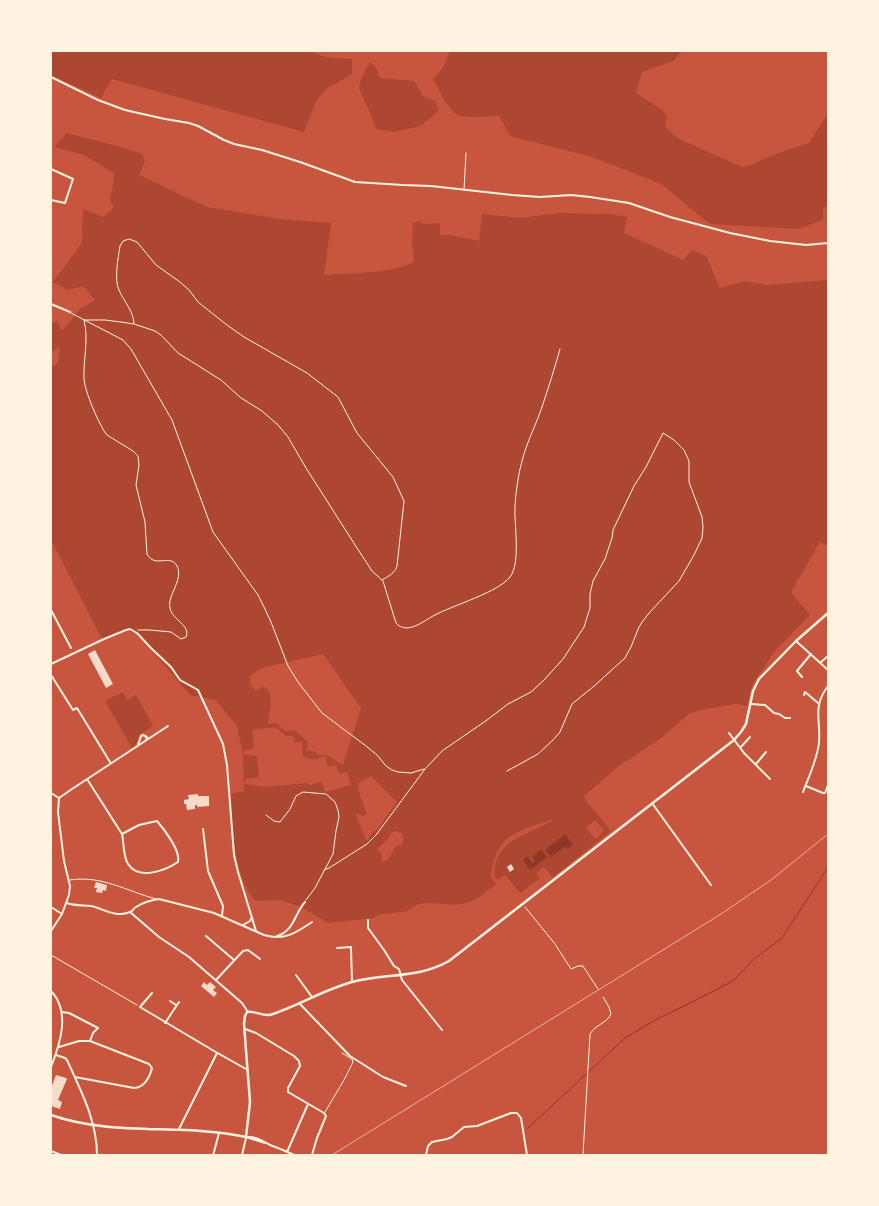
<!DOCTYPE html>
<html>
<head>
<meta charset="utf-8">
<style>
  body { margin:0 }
  #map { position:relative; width:879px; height:1206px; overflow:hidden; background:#c8553d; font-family:Overpass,sans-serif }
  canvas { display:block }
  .frame { position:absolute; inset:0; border:52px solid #fff3e0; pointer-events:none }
</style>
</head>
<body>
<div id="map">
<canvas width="879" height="1206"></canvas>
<div class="frame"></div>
</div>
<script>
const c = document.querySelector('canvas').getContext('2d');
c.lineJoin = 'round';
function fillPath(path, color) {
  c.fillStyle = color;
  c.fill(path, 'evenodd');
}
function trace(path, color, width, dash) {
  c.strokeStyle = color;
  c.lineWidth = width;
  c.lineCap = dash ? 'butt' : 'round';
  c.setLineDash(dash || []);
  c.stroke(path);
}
fillPath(new Path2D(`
  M51,51H311C323,59 338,58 352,59V74L326,89L315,103L304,132L112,79L101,98L51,75Z
  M449,51H682L673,61L642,72L636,93L661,109L667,116L665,127L679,139L742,167C751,167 760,160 768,157C782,152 795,147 809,143L828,113V206L823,208V220L799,229L710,224L661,184L592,157L510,136L499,116C490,116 466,119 458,115C448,110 439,89 433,79C441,70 448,63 449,51Z
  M370,62L377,69L380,78L414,81L423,96L435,101L439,110L421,126L394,132L377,129L359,88L361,78Z
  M67,133L124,148L142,154L145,161L139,175L207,207L280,219L331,223L324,275C351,273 390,274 414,262L412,244L413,223L419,221L423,224L440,223V235H450L479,241L482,214L520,218L559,213L611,214L627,217L624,233L683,260L692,250L706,256L720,288L745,281L766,285L828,280V546L820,542L791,592L810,615L775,651L752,685L747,706L735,704L701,710L689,714L660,739L616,768L583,797L611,831L553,877L544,867L536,873L540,878L520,893L505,875L498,880L494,875C495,837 530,836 554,819C539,824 512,831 502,844C495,853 492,867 491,877L496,884C487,891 478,900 466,903C447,909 423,895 408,911L377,915L374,918L328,923L301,907L280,900L255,901C251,894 245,888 243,880C232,853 233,823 231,794L244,791L243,755L237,726L216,700L190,695L137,633L128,629L102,639L51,540V367L58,363L60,347L51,352V324L57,321L62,331L80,309L95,300L83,286L68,290L53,282L82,243L83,209L103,217L114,208L110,200L115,174L84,155L54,147ZM323,654L361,708L343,765L327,755H318L316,752L306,750L308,742L294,730L285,731L277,723L268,724C269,717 272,698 270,693C269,691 266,689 264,686L256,691L250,683L251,675L262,668ZM275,727L286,736H293L294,742H302L303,757H306L307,759H317L325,756L328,767L336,765L339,774L347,772L351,785L325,792L322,781L311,785L306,783L266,787L245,784V779L259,777L257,756L244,754V751L254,748L252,730ZM371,776L397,802L385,818L379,828L372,833L367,841L355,813L364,816L367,814L360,796L358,783ZM595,820L604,831L595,839L586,827ZM396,831L402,834C404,839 404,841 400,846L398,845L393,849L394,851L388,858V860L382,862L381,852H378L377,849L387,840L392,832ZM564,835L549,858L550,857L545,850ZM528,856L532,863L535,861L532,857L546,856L530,869Z
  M123,692L127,700L136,695L153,726L139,735L137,742L132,748L105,701Z`), '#ae4732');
fillPath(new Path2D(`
  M565,834L573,845L568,849L566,846L549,858L550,856L545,850Z
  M541,849L547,857L530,870L523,860L528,856L532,863L535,861L532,857Z`), '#8f3625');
trace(new Path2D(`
  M528,1128L625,1038L657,1019L690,1003L733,981L753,960L782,938L828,867`), '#8f3625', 1);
fillPath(new Path2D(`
  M95,650L113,684L106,688L88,654Z
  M198,794V796H209V806L197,807V805H195V809L187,810L186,804H184V800L189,799L188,795Z
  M511,864L514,869L510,872L507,867Z
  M96,882L107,885L106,891L103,890L102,893L96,892L97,888H94Z
  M204,982L207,985L210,982L216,987L213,990L217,993L214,997L201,986Z
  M56,1075L66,1078L67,1079L58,1100L62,1102L60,1109L51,1106V1088Z`), '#f7dbc8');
trace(new Path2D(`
  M71,313L123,340L131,349L172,420L213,532L258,595L264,607L271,622L288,666L298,682L322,713L366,746L377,755L386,766L392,770L398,772L411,773L424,769
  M134,323C133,310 124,302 119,290C114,280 118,258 120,246L123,241L129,239L137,242L156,265L180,282L189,290L198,302L227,325L244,337L307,373L338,397L357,433L393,477L404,501L397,566C395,573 389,576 382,580
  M383,581L396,623C407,635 422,622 433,616C453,605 497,593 510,577C521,563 514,524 515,506C516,491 518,475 522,461C527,441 537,423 543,404C549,386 555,367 560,349
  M138,630H150L171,632L181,639L186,637C191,625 172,620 170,608C167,595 184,580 177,566C170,553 155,569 147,554L145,522L136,485L139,465L138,456L133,451L107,435L104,431C97,419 85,392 84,379C83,360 89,340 84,320H105L121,322L134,324L155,331L161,335L178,353L221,380L241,398L262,411L278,425L288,437L306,468L357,548L372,571L382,580
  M266,815L274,821L280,822L290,809L296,796L303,792L326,794L335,802L338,810L339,817L336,831L333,854L315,888L306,900
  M324,870L329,868L367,844L376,835L425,769L442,751L487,720L508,704L531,692L544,680L563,659L584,627L590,608V594L593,581L605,559L612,538L613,530L634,486L646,467L663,433L674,440L684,450L689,461V482L702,517L703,527L702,538L694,555L679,581L650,612L642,622L639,627L631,647L625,658L593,687L572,704L560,732L553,740L538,754L507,771
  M525,907L555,944L571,969L578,966H583L598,989
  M51,955L137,1005
  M583,1155L590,1034C595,1025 607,1023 611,1014L609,1007L603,997`), '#fff3e0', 1);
trace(new Path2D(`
  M464,190L466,153
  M70,880C102,875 126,891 156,899
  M325,1112L344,1080L353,1062L352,1059L342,1053`), '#fff3e0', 1);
trace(new Path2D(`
  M51,77L98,100L125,110L165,119L189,123L198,126L224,140L234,144L262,150L300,162L355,182L403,185L431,186L512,195L540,197L571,195L590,197L629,203L670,217L730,233L770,241L806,245L828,243
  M51,200L65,203L73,179L51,169
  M51,304L70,312
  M51,610L71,648
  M796,641L828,670
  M820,663L828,656
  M51,664L104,639L126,630L130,629L137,633L151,648L171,667L180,680L198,690L223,744L227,765L234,855L238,872L256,931
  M51,675L73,710L77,708L110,762
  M802,677L797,671L811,654
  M804,695L805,692L818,703
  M751,704L765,705L774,713L779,714L785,718H790
  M729,733L744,753L770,779
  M138,745L141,736L143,735L147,737L146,740
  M740,748L750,737
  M756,764L766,752
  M87,779L122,834L139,825L157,821C164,829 181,851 178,862C166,870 139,881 128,864C123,856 124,843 122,834
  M806,786L823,793H825L828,785
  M803,792C809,776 817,760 819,743C821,720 812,707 828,686
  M51,793L59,798
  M59,798L72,789L168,726
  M652,803L711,885
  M203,829L208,871L223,906L222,916
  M67,903C75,906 83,905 91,906C104,909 116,918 130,912C135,910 131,910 136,907C142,903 152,900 159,899L214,913L264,935C284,941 296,933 312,922
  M51,907L62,914
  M130,912L159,937L189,957L242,1003L248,1012
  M368,920V928L384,950L394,966L399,969L402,980L442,1030
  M243,925L250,921L252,917
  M51,931L62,914L69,895L70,886L64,861L58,812L59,798
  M206,936L234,960
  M277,936C295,930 294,914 305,902
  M337,948L351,947L352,982
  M296,975L312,997
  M216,980L243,951L248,950L260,959
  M51,991C71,1012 60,1044 51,1067
  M152,993L140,1007L214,1051L246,1069
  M170,1001L176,1005
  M299,1003L350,1056L383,1077L406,1086
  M165,1023L179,1002
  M245,1029L256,1033L294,1056L299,1061L300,1066L288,1088V1092L324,1113L326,1116L317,1138L312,1155
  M59,1047L79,1041H90L93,1033L98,1028L69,1013L62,1012
  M56,1055L65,1058L67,1060C81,1091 97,1121 97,1155
  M75,1077L134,1088C144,1088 150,1077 152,1068L149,1064L90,1041
  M179,1129L217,1053
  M246,1137C256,1136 262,1141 270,1145C278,1148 286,1151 294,1155
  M246,1137L265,1143
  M51,1151L61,1155
  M287,1152L308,1104
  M213,1155L214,1152L219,1133
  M242,1155L246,1138
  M426,1155L428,1146L432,1142L447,1139L452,1137L464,1127L477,1126L511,1113H517L521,1118L527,1155`), '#fff3e0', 2);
trace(new Path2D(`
  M51,1115C114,1137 182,1123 246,1137L250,1102L244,1024L245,1016L247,1012C253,1010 261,1016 270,1015C298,1006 323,990 352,982C386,973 417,979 449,961L734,740L741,732L746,724L753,691L759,679L796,641L828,613`), '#fff3e0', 2.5);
trace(new Path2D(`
  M332,1155L721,914L771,880L828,834`), '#e9b49f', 1);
</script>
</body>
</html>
